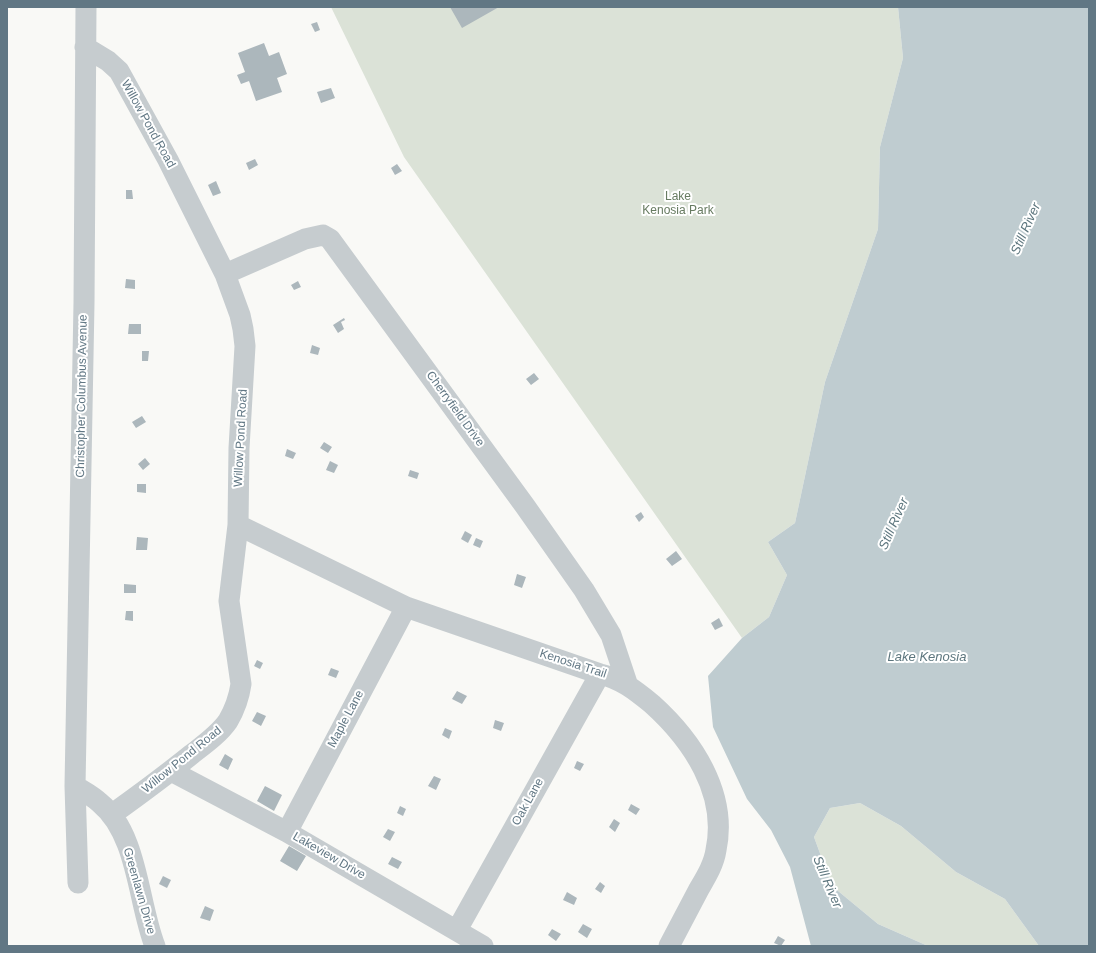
<!DOCTYPE html>
<html>
<head>
<meta charset="utf-8">
<style>
  body { margin:0 }
  #map { position:relative; width:1096px; height:953px; overflow:hidden; background:#f9f9f6; font-family:Helvetica,sans-serif }
  canvas { display:block }
  .frame { position:absolute; inset:0; border:8px solid #617784; pointer-events:none }
</style>
</head>
<body>
<div id="map">
<canvas width="1096" height="953"></canvas>
<div class="frame"></div>
</div>
<script>
const c = document.querySelector('canvas').getContext('2d');
c.lineJoin = 'round';
function fillPath(path, color) {
  c.fillStyle = color;
  c.fill(path, 'evenodd');
}
function trace(path, color, width, dash) {
  c.strokeStyle = color;
  c.lineWidth = width;
  c.lineCap = dash ? 'butt' : 'round';
  c.setLineDash(dash || []);
  c.stroke(path);
}
function label(font, color, halo, rows, align = 'center') {
  c.font = font + ' Helvetica,sans-serif';
  c.lineWidth = 4;
  c.setLineDash([]);
  c.textBaseline = 'middle';
  c.strokeStyle = halo;
  c.fillStyle = color;
  for (const [text, x, y, turn = 0] of rows) {
    c.save();
    c.translate(x, y);
    c.rotate((+turn || 0) * Math.PI / 180);
    c.textAlign = isNaN(turn) ? turn : align;
    if (halo) c.strokeText(text, 0, 0);
    c.fillText(text, 0, 0);
    c.restore();
  }
}
fillPath(new Path2D(`
  M331,7H898L903,58L880,147L878,229L825,382L795,523L768,542L787,575L769,617L742,638L404,157Z
  M860,803L901,826L956,872L1005,899L1039,946H928L878,924L832,886L814,837L830,808Z`), '#dbe2d7');
fillPath(new Path2D(`
  M898,7H1089V946H1039L1005,899L956,872L901,826L860,803L830,808L814,837L832,886L878,924L928,946H811L790,867L771,830L747,799L713,727L708,676L742,638L769,617L787,575L768,542L795,523L825,382L878,229L880,147L903,58Z`), '#bfccd0');
fillPath(new Path2D(`
  M450,7H499L462,28Z
  M317,22L320,30L315,32L311,24Z
  M264,43L269,56L279,52L287,74L277,78L282,92L256,101L249,81L241,84L237,75L245,72L238,53Z
  M331,88L335,98L321,103L317,92Z
  M255,159L258,165L249,170L246,163Z
  M397,164L402,171L395,175L391,168Z
  M216,181L221,193L213,196L208,185Z
  M126,190H132L133,199H126Z
  M126,279L135,280V289L125,288Z
  M298,281L301,287L294,290L291,285Z
  M344,318L345,320L341,322L344,329L338,333L333,325Z
  M129,324H141V334H128Z
  M312,345L320,348L318,355L310,353Z
  M142,351H149L148,361H142Z
  M534,373L539,379L531,385L526,379Z
  M142,416L146,422L136,428L132,422Z
  M324,442L332,447L328,453L320,448Z
  M287,449L296,453L293,459L285,456Z
  M145,458L150,464L143,470L138,464Z
  M330,461L338,465L334,473L326,470Z
  M410,470L419,473L417,479L408,476Z
  M137,484H146V493L137,492Z
  M641,512L644,517L639,522L635,516Z
  M465,531L472,535L468,543L461,539Z
  M137,537L148,538L147,550H136Z
  M476,538L483,541L480,548L473,545Z
  M676,551L682,559L672,566L666,559Z
  M517,574L526,577L522,588L514,585Z
  M124,584L136,585V593H124Z
  M126,611H133V621L125,620Z
  M719,618L723,626L715,630L711,623Z
  M257,660L263,663L260,669L254,666Z
  M331,668L339,671L336,678L328,675Z
  M457,691L467,696L462,704L452,699Z
  M257,712L266,716L261,726L252,721Z
  M495,720L504,723L501,731L493,728Z
  M445,728L452,731L449,739L442,735Z
  M225,754L233,759L228,770L219,765Z
  M577,761L584,764L580,771L574,768Z
  M434,776L441,779L436,790L428,786Z
  M265,786L282,795L274,811L257,801Z
  M631,804L640,809L636,815L628,810Z
  M400,806L406,809L403,816L397,813Z
  M614,819L620,823L615,832L609,827Z
  M388,829L395,832L390,841L383,837Z
  M289,846L306,856L297,871L280,861Z
  M392,857L402,862L398,869L388,864Z
  M163,876L171,880L167,888L159,884Z
  M600,882L605,886L601,893L595,889Z
  M567,892L577,898L574,905L563,900Z
  M205,906L214,910L210,921L200,918Z
  M583,924L592,929L587,938L578,932Z
  M552,929L561,934L556,941L548,935Z
  M778,936L785,940L781,946L774,943Z`), '#acb7bc');
trace(new Path2D(`
  M85,47L108,61L119,71L168,160L225,274L240,315L243,329L245,346L239,448L238,525L229,601L241,684C239,698 235,709 228,721C219,734 205,744 192,754C166,775 139,795 111,815
  M225,274L305,239L323,235L330,239L525,506L584,590L611,635L627,683
  M238,525L406,607L600,674C621,679 635,690 652,704C692,740 728,793 716,850C714,864 706,877 699,889C689,908 679,927 669,946
  M171,771L287,832L483,946
  M75,786C83,791 93,796 100,803C138,834 138,903 155,946
  M287,832L406,607
  M78,883L75,786L84,303L86,7
  M457,930L600,674`), '#c6cccf', 21);
label('12px', '#617784', '#fff', [
  ["Willow Pond Road",148,124,61],
  ["Christopher Columbus Avenue",82,396,-89],
  ["Cherryfield Drive",455,409,54],
  ["Willow Pond Road",241,438,-87],
  ["Kenosia Trail",573,664,18],
  ["Maple Lane",346,719,-62],
  ["Willow Pond Road",182,760,-39],
  ["Oak Lane",528,802,-61],
  ["Lakeview Drive",329,856,30],
  ["Greenlawn Drive",139,891,74]
]);
label('12px', '#677b61', '#fff', [
  ["Lake",678,197],
  ["Kenosia Park",678,211]
]);
label('italic 13px', '#5d767e', '#fff', [
  ["Still River",1026,229,-66],
  ["Still River",894,524,-66],
  ["Lake Kenosia",927,657],
  ["Still River",827,882,67]
]);
</script>
</body>
</html>
